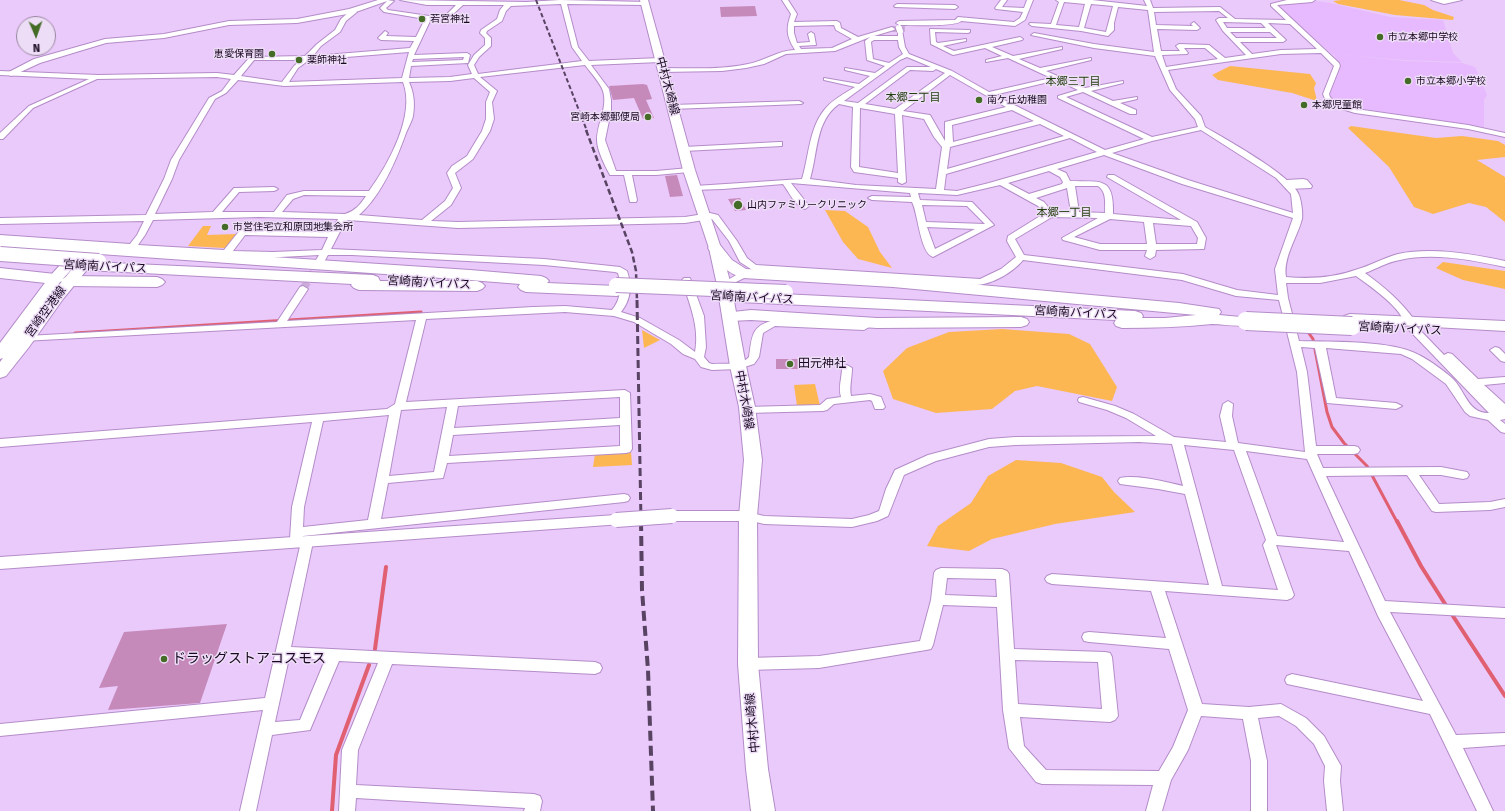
<!DOCTYPE html>
<html>
<head>
<meta charset="utf-8">
<style>
  body { margin:0 }
  #map { position:relative; width:1505px; height:811px; overflow:hidden; background:#eac9fb; font-family:"Fira Sans",sans-serif }
  canvas { display:block }
  .north { position:absolute; left:16px; top:16px; width:40px; height:40px; box-sizing:border-box; background:#eeddf7; border:1px solid #9988a1; border-radius:50%; rotate:178deg; font-size:11px; font-weight:700; line-height:16px; text-align:center; color:#190920 }
  .north::after { content:''; display:block; margin:auto; width:14px; height:18px; background:#446c27; clip-path:polygon(50% 0,100% 100%,50% 72%,0 100%) }
</style>
</head>
<body>
<div id="map">
<canvas width="1505" height="811"></canvas>
<div class="north">N</div>
</div>
<script>
const c = document.querySelector('canvas').getContext('2d');
c.lineJoin = 'round';
function fillPath(path, color) {
  c.fillStyle = color;
  c.fill(path, 'evenodd');
}
function trace(path, color, width, dash) {
  c.strokeStyle = color;
  c.lineWidth = width;
  c.lineCap = dash ? 'butt' : 'round';
  c.setLineDash(dash || []);
  c.stroke(path);
}
function label(font, color, halo, rows, align = 'center') {
  c.font = font + ' "Fira Sans","Noto Sans JP",sans-serif';
  c.lineWidth = 3;
  c.setLineDash([]);
  c.textBaseline = 'middle';
  c.strokeStyle = halo;
  c.fillStyle = color;
  for (const [text, x, y, turn = 0] of rows) {
    c.save();
    c.translate(x, y);
    c.rotate((+turn || 0) * Math.PI / 180);
    c.textAlign = isNaN(turn) ? turn : align;
    if (halo) c.strokeText(text, 0, 0);
    c.fillText(text, 0, 0);
    c.restore();
  }
}
fillPath(new Path2D(`
  M1315,1L1330,3L1390,17L1443,20L1453,53L1462,62L1405,60L1332,54L1277,6L1279,4Z
  M1333,54L1406,61L1462,63L1475,67L1487,95L1484,100V127L1345,106L1329,96L1341,65Z`), '#e7b9fe');
fillPath(new Path2D(`
  M1342,0H1399L1424,5L1433,10L1454,17L1453,20L1395,15L1338,4L1333,1Z
  M1230,66L1310,74L1316,83L1314,88L1317,101L1292,93L1218,80L1212,75Z
  M1351,126L1436,138L1462,136L1498,141L1505,145V157L1477,160L1505,177V222L1486,207L1469,203L1433,214L1414,207L1389,167L1348,128Z
  M825,210L845,211L868,227L880,252L892,268L858,259L843,242Z
  M203,226H211L207,235L237,234L228,247L224,248L188,246Z
  M1443,262L1505,271V289L1463,280L1436,268Z
  M1002,329L1069,334L1090,344L1117,387L1112,401L1037,386L1015,391L992,409L936,413L893,399L883,371L907,348L949,332Z
  M642,330L660,340L644,348Z
  M815,384L820,406H797L794,385Z
  M631,452L632,465L593,467L595,454Z
  M1016,460L1061,463L1102,477L1114,492L1135,512L1055,524L992,539L969,551L927,546L938,526L971,503L988,476Z`), '#fcb752');
trace(new Path2D(`
  M1308,332L1313,339L1327,412L1332,427L1344,443L1367,466L1397,522
  M75,333L421,312V314`), '#e05f71', 3);
trace(new Path2D(`
  M1397,521L1421,566L1447,607
  M1451,613L1505,696
  M375,649L386,567
  M332,811L336,755L369,665`), '#e05f71', 4);
fillPath(new Path2D(`
  M755,6L757,16L721,17L720,7Z
  M643,84L647,85L652,99L646,100L654,118L643,119L634,98L613,100L609,86Z
  M677,175L683,196L670,197L665,176Z
  M740,198L746,210L735,211L728,199Z
  M776,359H803L804,369H776Z
  M227,624L200,703L108,710L118,686L99,688L124,632Z`), '#c68aba');
trace(new Path2D(`
  M892,29H905`), '#cbacda', 6, [6, 3]);
trace(new Path2D(`
  M303,289L321,260`), '#cbacda', 8, [8, 4]);
const minor = new Path2D(`
  M386,0L394,1L386,8L388,10L429,16L447,14L456,5H427L400,0L526,2L560,0L647,2V4L645,5L567,4L578,47L589,61L660,58L663,60L660,62L591,65L609,89L611,100V111L605,140L616,171H656L689,168L693,170L689,172L656,175H632L637,200L636,202H630L624,175H610C605,166 597,150 597,140C597,123 608,108 603,91C600,82 590,72 585,65L480,77L497,91L492,102L494,119L490,131L473,159L455,173L461,188L451,205L431,221L458,222L685,217L710,213L718,215L737,241L747,258L756,265L980,279L1001,269L1016,257L1007,241L1008,236L1045,213L1038,206L1000,185L957,195L918,193L920,200L972,202L994,225L933,257C920,253 918,213 912,202L872,200L868,198L872,196L911,197L910,193L791,183L809,206L805,209C795,206 789,192 783,184L723,189L692,190V186H695L802,179C809,156 809,128 825,109C832,100 845,93 855,87L824,80V78L859,84L870,76L845,70V68L875,73L885,66L867,60L865,41L870,37L835,51L786,54L764,64L746,68L722,71L662,72L659,70L662,68C691,68 720,70 748,64C765,61 778,50 795,50C786,36 786,28 791,14L782,0H788L797,14L794,22L837,21L840,23L841,28L858,37L892,27L895,29L894,30L874,36H898V30H902L905,47L909,54L952,71L989,92L1051,78L1008,58L986,62V60L1002,56L985,48L953,55L931,44L930,29L970,30V32L968,33L935,32L936,42L938,43L966,39V41L943,46L954,51L1020,37L1023,39L1022,40L992,47L1013,56L1062,47V49L1019,59L1040,68L1091,58V60L1046,71L1085,88L1123,81V83L1091,91L1113,101L1137,97V99L1120,103L1136,110V114H1130L1083,92L1066,97L1152,137L1198,127L1195,119L1170,90L1155,56L1094,48L1031,35L1034,33L1094,44L1154,52L1148,10L1118,7L1114,23V30L1108,36L1081,31L1032,26L1029,24L1030,23L1051,24L1059,2L1056,0H1092L1147,6L1144,0H1150L1153,8L1220,7L1235,19L1286,20L1271,6V4L1287,0H1315L1312,2L1277,5L1339,63L1340,66L1329,94L1330,97L1336,104L1356,109L1468,125L1505,133V137L1468,129L1355,113L1332,106L1325,99L1323,94L1334,66L1321,53L1281,54L1168,70L1176,89L1201,116L1205,127C1225,139 1293,176 1299,195C1301,200 1303,213 1302,219C1297,238 1283,257 1286,277C1309,279 1333,278 1355,270C1370,266 1383,258 1398,254C1432,247 1471,254 1505,261V267C1473,260 1431,252 1400,260C1387,262 1376,269 1365,273C1384,287 1401,301 1415,321L1410,324C1404,322 1400,313 1395,308C1384,296 1370,286 1356,276L1320,283H1286L1288,298L1299,341C1329,342 1394,340 1419,355C1429,360 1446,372 1454,380C1465,392 1469,414 1489,413L1408,329L1409,327H1417L1444,355L1448,353L1452,354L1478,379L1505,377V383L1484,385L1505,404V419L1500,420L1505,424V433L1501,432L1488,420L1470,416L1465,412L1446,384L1412,359L1401,354L1326,348L1336,398L1396,403L1402,406L1396,409L1327,403L1315,348L1301,347L1307,372L1316,446H1354L1358,447L1360,450L1358,453L1354,454H1317L1323,468L1441,467L1467,472L1469,475L1467,478L1463,479L1441,475H1419L1439,504L1490,502L1505,499V507L1490,510L1436,512L1432,511L1407,475L1326,476L1385,601L1505,608V618L1390,612L1456,735L1505,733V745L1463,748L1493,811H1477L1430,714L1287,684L1285,680L1287,676L1292,674L1423,701L1378,616L1349,551L1276,545L1294,595L1292,598L1287,600L1165,591L1202,704L1249,707L1281,704L1306,718L1324,736L1341,766L1340,781L1343,811H1327L1324,781L1325,766L1314,744L1296,726L1279,716L1258,718L1267,761V811H1251V761L1243,719L1201,716L1188,750L1171,780L1162,811H1146L1153,785L1042,784L1036,782L1009,748L1003,710L997,607L943,605L933,645L931,649L926,650L819,668L748,670L743,668L741,664L743,660L748,658L819,656L920,641L931,600L934,573L936,570L941,568L1002,569L1007,571L1009,574L1014,649L1105,652L1110,653L1112,657L1118,716L1115,720L1110,722L1020,717L1024,746L1046,770L1159,771L1173,747L1188,710L1169,649L1089,642L1084,641L1082,637L1084,633L1089,632L1166,638L1151,591L1052,584L1047,582L1045,579L1047,576L1052,574L1209,585L1185,494L1158,489L1120,484L1118,481L1120,478C1137,474 1166,482 1183,486L1172,444L1139,442L1015,445L989,447L936,461L904,475L888,516L877,521L852,527L764,524L744,519L742,516L744,513L748,512L764,516L852,519L869,515L879,511L886,489L895,470L928,455L989,439L1015,437L1156,436L1126,418L1107,410L1079,402L1078,400L1079,398L1083,397L1115,406L1134,414L1174,437L1226,442L1220,416L1223,404L1228,401L1233,404L1232,416L1238,443L1305,452L1297,372L1279,300L1236,296L1182,280L1023,260C1012,273 993,284 976,285L754,271L740,262L729,241L712,219H710L685,223L458,228L348,220L345,222L331,249L544,259L620,267L627,271C632,285 631,300 621,312L640,318L679,340L695,352C700,327 689,303 682,280L684,278H690L704,316L706,347L704,357L709,363L712,364C723,363 741,366 749,357C752,336 751,326 774,320L864,324L869,327L864,330L775,326L763,333L759,357L754,364L738,369L712,370L701,367L695,359L683,354L671,344L634,322L614,316L565,312L426,319L406,402L625,390L630,393L632,449L630,452L626,453L447,463L443,478L388,483L381,519L624,494L628,495L630,498L628,501L624,502L303,536L301,542L296,543L291,542L290,539L292,507L312,422L0,447V439L387,409L395,404L416,320L23,341L22,339L23,337L27,336L277,322L300,287L303,286L308,289L287,321L533,307L565,306L612,310C621,300 622,285 618,273L615,272L544,265L352,255H328L324,262L321,263L316,260L319,255L261,258L0,241V235L130,244L137,235L144,221L0,224V218L146,215L164,179L171,160L209,98L222,91L231,79L217,77L97,79L33,108L3,139H0V133L29,106L89,79L0,75V71L98,75L217,73L234,75L250,57L305,56L317,44L335,30L341,19L352,9L357,12L346,21L340,32L321,46L313,56L410,48L414,41L381,40L378,38L385,31L388,33L386,36L416,37L425,19L384,12L380,8L387,1ZM1064,2L1085,4L1079,27L1056,25ZM561,4L572,47L582,61L478,74L474,65L479,57L491,46V38L486,33L487,31L502,21L506,11L511,6ZM1091,4L1113,6L1106,32L1084,28ZM463,5H504L500,10L497,19L481,30L480,33L485,38V45L474,55L468,65L472,74L450,77L409,78L411,66L468,63L470,55L467,53L414,55L431,19L451,16ZM1219,11L1228,18H1219L1216,20L1223,31L1246,55L1225,58L1209,45L1179,44L1176,46L1180,51H1161L1157,29L1197,30L1200,28L1194,22L1191,24L1193,26L1156,25L1154,12ZM1223,22L1261,23L1266,28H1227ZM1268,23L1290,24L1317,49L1281,50L1252,54L1240,42H1283L1286,40ZM834,25L836,30L852,39L832,48L801,49L799,46L816,45L814,34L811,32L808,34L810,42L797,43L794,33V26ZM1230,32H1270L1277,38H1236ZM874,40H898L899,47L903,54L889,63L873,59L871,42ZM1184,48H1205L1218,59L1166,67L1162,55L1187,54L1188,53ZM409,52L402,78L289,82L298,68L309,60ZM464,57L463,60L412,62L413,59ZM907,57L931,67H907L858,103L844,101L900,60ZM254,60H301L294,66L282,82L241,76ZM936,69L945,73L895,109L865,104L910,70L933,71ZM950,75L1006,107L945,122V141L930,115L903,111ZM474,78L490,92L486,102V119L482,131L467,156L452,166L447,173L453,188L445,201L422,220L359,215C381,196 396,161 406,133C408,128 412,121 413,116C415,104 414,93 409,82L450,81ZM238,80L284,86L403,82C416,115 388,165 369,191H304L287,195L274,212H222L239,192L274,191L278,189L274,187L237,188H234L213,212L155,214L172,179L179,160L215,99L226,93ZM1057,80L1078,90L1058,96V98L1144,139L1105,150L994,95ZM839,104L853,107L851,167L854,172L898,178V182L902,184L906,182L902,115L924,119L934,137L942,147L936,189L856,185L810,179C818,153 815,121 839,104ZM860,108L895,114L898,173L859,167ZM1012,110L1034,121L953,142L952,125ZM1040,124L1064,136L947,169L950,147ZM1201,130L1276,178L1291,194L1293,213L1188,180L1112,153L1152,141ZM1070,138L1097,152L989,183L957,191L944,190L946,174ZM1104,155L1182,184L1293,218L1275,269L1278,295L1237,290L1183,274L1024,255L1015,239L1052,217L1098,218L1062,238L1063,240L1100,250H1147L1145,256L1150,259L1155,256L1156,250L1204,249L1206,238L1197,222L1114,175H1108L1107,177L1181,220L1113,214C1114,176 1101,182 1070,181L1066,173L1057,169ZM1049,171L1060,177L1063,182L1062,184L1029,194L1008,183ZM1075,186H1098C1107,192 1105,204 1105,213L1079,212ZM1067,188L1071,212H1052L1044,202L1036,198ZM304,195L366,196C360,205 355,211 345,214L282,212L293,199ZM922,205L967,206L985,224L926,222ZM259,217L338,219L331,232L240,230L224,250L138,245L145,235L153,220ZM1110,219L1144,222L1147,244H1100L1074,237ZM1153,223L1191,226L1198,238L1197,244H1156ZM927,227L975,229L935,249ZM245,235L328,237L322,250L273,252L233,251ZM620,397V418L454,428L458,406ZM447,407L434,472L389,476L401,410ZM389,415L368,520L303,527L304,507L323,421ZM620,425V446L449,456L453,435ZM1184,445L1234,450L1266,540L1263,545L1278,590L1222,586ZM1246,451L1307,459L1344,542L1277,536ZM947,578L996,579L997,597L945,595ZM1015,660L1098,662L1102,709L1018,704Z
  M1001,0H1007L1002,7L1024,8L1027,0H1033L1025,20L1015,26L961,21C957,27 909,25 899,25L896,23L899,21L955,20L958,17L1014,22L1020,18L1023,12L996,9L995,8Z
  M1431,0H1462L1444,4Z
  M897,4L955,5L958,7L955,9L895,7L894,6Z
  M799,101L803,103L801,104L672,109L668,107L672,105Z
  M779,142H782V146L684,151L680,149L684,147Z
  M753,271L756,272L758,274L756,276L744,278L724,288L719,285L738,274Z
  M1495,347L1499,348L1505,354V362L1501,361L1490,350Z
  M847,365L852,368C852,378 849,387 851,396L870,394L881,397L885,407L883,409H875L872,401L870,400L834,404L827,410L823,411L747,413L741,410L747,407L820,405L827,399L841,397C838,387 842,378 842,368Z
  M307,538L312,539L313,542L291,647L595,662L600,664L602,668L600,672L595,674L392,664L358,750L356,785L534,794L540,796L542,801L540,811H524L525,808L356,798L355,811H339L342,750L378,663L339,661L310,730L272,735L256,811H240L263,710L0,736V724L265,698L301,542L302,539ZM289,658L325,660L300,720L275,722Z`);
const tertiary = new Path2D(`
  M378,0H390L353,13L297,23L229,25L164,38L106,43L40,63L14,75L11,76L7,73L34,59L105,39L164,34L229,21L297,19L349,9Z
  M1303,179L1307,180L1312,186L1311,188L1286,189V186L1282,183L1287,180Z
  M672,511H748L754,512L756,516L754,520L748,521H672L666,520L664,516L666,512Z
  M616,515L622,516L624,520L622,524L0,569V557Z`);
const secondary = new Path2D(`
  M640,0H648L695,170L721,248L731,285L746,366L755,407L762,460L757,516L758,664L768,769L775,811H751L746,769L738,664L739,516L744,460L739,407L730,366L717,285L709,248L683,170Z`);
const primary = new Path2D(`
  M91,245L96,246L99,255L63,299L29,347L6,376L0,378V362L3,358L0,359V343L50,276L72,252ZM78,262L46,301L60,282Z`);
const trunk = new Path2D(`
  M0,239L470,270L541,276L546,278L549,281L547,283L617,286L622,288L625,291L622,294L617,296L526,292L521,290L518,287L520,284L470,280L0,247Z
  M715,244L720,245L732,260L746,269L893,277L1179,303L1219,309L1221,312L1219,315L1252,318L1254,321L1252,324C1239,328 1225,324 1212,324C1182,327 1152,328 1122,328L1116,326L1114,323L1116,320L740,302L734,300L732,297L734,294L740,292L1135,311L1141,313L1143,316L1142,318H1165L1196,315L893,287L743,278C726,273 717,262 708,248L710,245Z
  M91,262L373,275L378,277L380,281H477L482,283L485,286L482,289L477,291L359,290L354,288L351,285L352,284L86,270L83,267L86,264Z
  M0,268L55,274L60,276L63,279L60,282L55,284L0,278Z
  M69,276L157,277L162,279L165,282L162,285L157,287L69,286L64,284L61,281L64,278Z
  M751,310L877,318L1021,317L1027,319L1029,322L1027,325L1021,327L877,328L751,320L730,321L724,319L722,316L724,313Z
  M1350,314L1505,321V331L1344,322L1342,319L1344,316Z`);
trace(minor, '#b48cc8', 2);
trace(tertiary, '#b48cc8', 2);
trace(secondary, '#b48cc8', 2);
trace(primary, '#b48cc8', 2);
trace(trunk, '#b48cc8', 2);
fillPath(minor, '#fff');
fillPath(tertiary, '#fff');
fillPath(secondary, '#fff');
fillPath(primary, '#fff');
fillPath(trunk, '#fff');
trace(new Path2D(`
  M536,0L587,131`), '#584362', 2, [4.5, 2.5]);
trace(new Path2D(`
  M586,130L632,252L636,271L637,301`), '#584362', 2.5, [6, 3]);
trace(new Path2D(`
  M637,300L641,522`), '#584362', 3, [8, 4]);
trace(new Path2D(`
  M641,521L642,590L648,670L653,811`), '#584362', 4, [10, 5]);
const minorBridge = new Path2D(`
  M899,28L900,31`);
const tertiaryBridge = new Path2D(`
  M616,520L672,516`);
const trunkBridgeFar1 = new Path2D(`
  M0,254L99,261
  M616,285L786,292`);
const trunkBridge = new Path2D(`
  M1246,321L1352,326`);
trace(minorBridge, '#b48cc8', 8, []);
trace(tertiaryBridge, '#b48cc8', 16, []);
trace(trunkBridgeFar1, '#b48cc8', 16, []);
trace(trunkBridge, '#b48cc8', 20, []);
trace(minorBridge, '#fff', 6);
trace(tertiaryBridge, '#fff', 14);
trace(trunkBridgeFar1, '#fff', 14);
trace(trunkBridge, '#fff', 18);
for (const [x, y, r, color] of [
  [422,19,4,"#446c27"],
  [1380,37,4,"#446c27"],
  [272,54,4,"#446c27"],
  [299,60,4,"#446c27"],
  [1408,81,4,"#446c27"],
  [979,100,4,"#446c27"],
  [1304,105,4,"#446c27"],
  [648,117,4,"#446c27"],
  [738,205,5,"#446c27"],
  [225,227,4,"#446c27"],
  [790,364,4,"#446c27"],
  [164,659,4,"#446c27"]
]) {
  const dot = new Path2D();
  dot.arc(x, y, r, 0, 2 * Math.PI);
  c.fillStyle = color;
  c.fill(dot);
  trace(dot, '#eeddf7', 1.5);
}
label('10px', '#190920', '#eeddf7', [
  ["若宮神社",430,19],
  ["市立本郷中学校",1388,37],
  ["恵愛保育園",264,54,"right"],
  ["薬師神社",307,60],
  ["市立本郷小学校",1416,81],
  ["南ケ丘幼稚園",987,100],
  ["本郷児童館",1312,105],
  ["宮崎本郷郵便局",640,117,"right"],
  ["山内ファミリークリニック",747,205],
  ["市営住宅立和原団地集会所",233,227]
], 'left');
label('11px', '#233f0f', '#eeddf7', [
  ["本郷三丁目",1073,82],
  ["本郷二丁目",913,98],
  ["本郷一丁目",1064,213]
]);
label('12px', '#190920', '#eeddf7', [
  ["中村木崎線",667,86,75],
  ["宮崎南バイパス",105,267,3],
  ["宮崎南バイパス",429,283,3],
  ["宮崎南バイパス",752,298,3],
  ["宮崎空港線",46,312,-54],
  ["宮崎南バイパス",1076,313,3],
  ["宮崎南バイパス",1400,329,3],
  ["中村木崎線",744,400,80],
  ["中村木崎線",753,723,-95]
]);
label('12px', '#190920', '#eeddf7', [
  ["田元神社",798,364]
], 'left');
label('14px', '#190920', '#eeddf7', [
  ["ドラッグストアコスモス",172,659]
], 'left');
</script>
</body>
</html>
